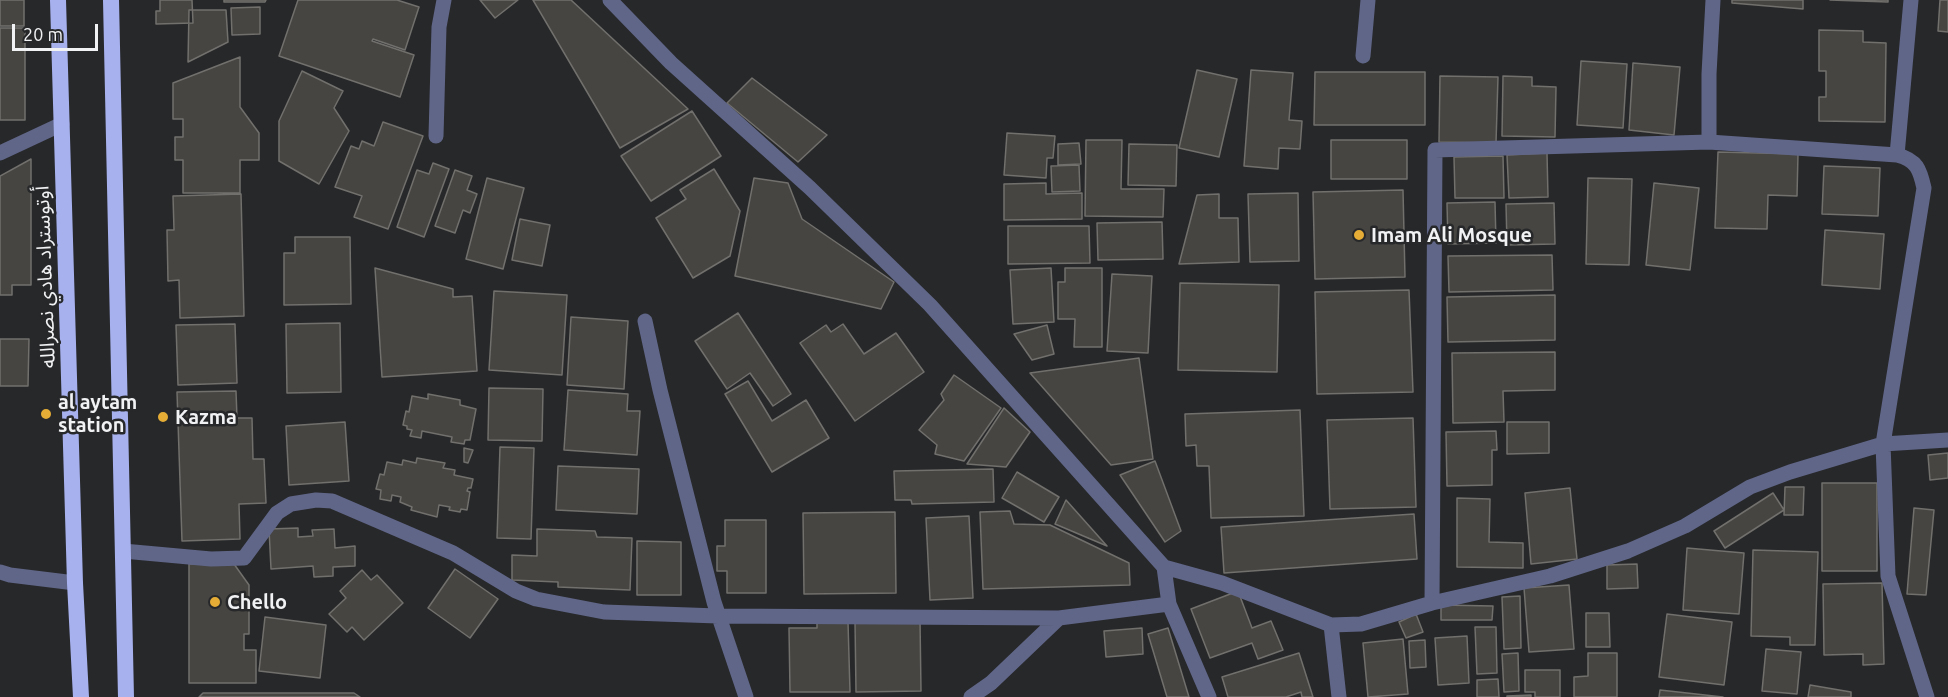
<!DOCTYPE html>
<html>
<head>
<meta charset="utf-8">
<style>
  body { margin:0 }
  #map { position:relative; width:1948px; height:697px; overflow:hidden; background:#27282a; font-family:Ubuntu,sans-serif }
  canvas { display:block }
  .scale { position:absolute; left:12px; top:24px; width:86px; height:27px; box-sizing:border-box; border:3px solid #f1f2f4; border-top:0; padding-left:8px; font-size:18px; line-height:21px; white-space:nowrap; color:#f1f2f4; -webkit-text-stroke:4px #27282a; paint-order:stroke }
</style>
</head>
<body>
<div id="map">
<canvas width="1948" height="697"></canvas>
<div class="scale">20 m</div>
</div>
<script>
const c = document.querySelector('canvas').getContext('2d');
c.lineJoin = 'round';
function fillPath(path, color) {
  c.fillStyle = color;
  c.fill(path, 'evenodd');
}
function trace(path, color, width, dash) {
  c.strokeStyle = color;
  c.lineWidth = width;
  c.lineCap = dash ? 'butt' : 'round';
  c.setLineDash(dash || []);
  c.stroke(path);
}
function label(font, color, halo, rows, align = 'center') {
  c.font = font + ' Ubuntu,"Noto Sans Arabic",sans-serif';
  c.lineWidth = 5;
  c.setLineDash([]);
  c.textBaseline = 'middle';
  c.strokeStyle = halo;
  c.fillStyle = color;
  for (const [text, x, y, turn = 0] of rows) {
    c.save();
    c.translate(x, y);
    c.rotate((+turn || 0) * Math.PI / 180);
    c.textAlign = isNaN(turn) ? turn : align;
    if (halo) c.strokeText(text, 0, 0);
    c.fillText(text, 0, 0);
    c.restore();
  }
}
const building = new Path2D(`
  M0,0H24V26H0Z
  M160,0H192L193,23L156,24V11H160Z
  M224,0H266L265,2H224Z
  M298,0H397L419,7L405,50L373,39L372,41L414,55L400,97L279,56Z
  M480,0H518L495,18Z
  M533,0H571L688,109L620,148Z
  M1732,0H1803V9L1732,3Z
  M1830,0H1888V2Z
  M1940,0H1948V32L1938,31Z
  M260,7V34L232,35L231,8Z
  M189,10H226L228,42L188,62Z
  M0,28H25V120H0Z
  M1819,30L1863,31V42L1886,43L1885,122L1819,121V97H1826V71H1819Z
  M240,57V107L259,133V160H240V193H183V160H175V137H183V119H173V83Z
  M1581,61L1627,64L1623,128L1577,125Z
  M1633,63L1680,67L1674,135L1629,130Z
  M1197,70L1237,79L1219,157L1179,148Z
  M1251,70L1293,73L1289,120L1302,121L1300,149L1279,148L1278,169L1244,166Z
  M302,71L343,91L334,108L349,131L319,184L279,161V121Z
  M1315,72H1425V125H1314Z
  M1440,76L1498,77L1496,143L1439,142Z
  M1503,76L1532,77V86L1556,87L1555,137L1502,136Z
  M752,78L827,135L798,162L727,103Z
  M692,111L721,156L651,201L621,156Z
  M383,122L423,136L388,229L354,217L362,196L335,187L351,146L359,149L362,141L374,146Z
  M1007,133L1055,136L1053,158H1047L1046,178L1004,175Z
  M1086,140H1122L1121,189H1164L1163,217L1085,216Z
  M1331,140H1407V179H1331Z
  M1079,143L1081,164L1058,165V144Z
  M1129,144L1177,145L1176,186L1128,185Z
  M1718,152L1798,154L1797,196L1768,195L1767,229L1715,228Z
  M1547,153L1548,197L1509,198L1507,155Z
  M1503,156L1504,198H1455L1454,157Z
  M31,159V285H12V295H0V176Z
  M433,163L449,169L424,237L397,227L417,170L429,174Z
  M1079,165L1080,191L1052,192L1051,166Z
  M1824,166L1880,168L1878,216L1822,214Z
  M714,169L740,211L730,256L693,278L656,218L686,199L680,190Z
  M455,170L472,176L467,190L477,194L470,213L463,210L455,233L435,226Z
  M487,178L524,188L503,269L466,259Z
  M754,178L788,183L802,219L894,282L881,309L735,276Z
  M1588,178L1632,179L1629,265L1586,264Z
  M1046,183V194L1082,193V219L1004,220V184Z
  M1654,183L1699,188L1690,270L1646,265Z
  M1403,190L1405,277L1315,279L1313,192Z
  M1298,193L1299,261L1250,262L1248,194Z
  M241,194L244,316L180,318L179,280L168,281L167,230H174L173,196Z
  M1219,194V218H1238L1239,262L1179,264L1197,195Z
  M1495,202L1496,243L1448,244L1447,203Z
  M1554,203L1555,244L1507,245L1506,204Z
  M520,219L550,225L542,266L512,260Z
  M1162,222L1163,259L1098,260L1097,223Z
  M1008,226H1089L1090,263L1008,264Z
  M1825,230L1884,234L1880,289L1822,285Z
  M295,237H350L351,304L284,305V253H295Z
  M1552,255L1553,290L1449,292L1448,256Z
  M375,268L453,289V297L472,296L477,371L382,377Z
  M1051,268L1054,322L1013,324L1010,270Z
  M1065,268H1102V347H1074L1075,319H1058V282H1065Z
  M1112,274L1152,276L1148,353L1107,351Z
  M1180,283L1279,285L1277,372L1178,370Z
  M1409,290L1413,392L1317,394L1315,292Z
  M494,291L567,295L562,375L489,370Z
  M1555,295V340L1448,342L1447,297Z
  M738,313L791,394L773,406L750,373L727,389L695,341Z
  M571,317L628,321L624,389L567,385Z
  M340,323L341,392L287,393L286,324Z
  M235,324L237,383L178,385L176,325Z
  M843,324L864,354L896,333L924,372L855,421L800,343L826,325L831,332Z
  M1047,325L1054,354L1032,360L1014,334Z
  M0,339H29L28,386H0Z
  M1555,352V390L1503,391L1504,422L1453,423L1452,353Z
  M1139,358L1153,459L1111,465L1030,373Z
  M954,375L1001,408L964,461L935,454L937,445L919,430L944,400L941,394Z
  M748,381L772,421L806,400L829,438L772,472L725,394Z
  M489,388L543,389L542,441L488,440Z
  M568,390L628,394L627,411H640L637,455L564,450Z
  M236,391L237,418H252L253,459H264L266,503L239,504L240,539L182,541L177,392Z
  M428,394L460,400V405L476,409L470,440H465L464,444L451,442L452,437L422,431L421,438L410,436L412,430L407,429V426L403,425L406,411L409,412L412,396L428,399Z
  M1004,408L1030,432L1006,467L967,464Z
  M1300,410L1304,516L1211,518L1209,466H1197L1196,445L1186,446L1185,414Z
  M1413,418L1416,507L1330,509L1327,420Z
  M345,422L349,481L289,485L286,426Z
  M1507,422H1549V453L1507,454Z
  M1496,431L1497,450H1492V485L1447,486L1446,432Z
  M500,447L534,448L531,539L497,538Z
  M464,448L473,450L468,463L464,462Z
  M1948,453V478L1930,480L1928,455Z
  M417,458L445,463L443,468L455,470L454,475L473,479L471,488H468L467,491L470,492L467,510L461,509L460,512L449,510L450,507L439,505L437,517L411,510L412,507L400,502L401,497L392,495L391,501L380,499L381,490L376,489L380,474L384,475L387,462L402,465L403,460L416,463Z
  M1155,461L1181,531L1165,542L1120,475Z
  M558,466L639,469L637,514L556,510Z
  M993,469L994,502L912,504L911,500H895L894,471Z
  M1017,472L1059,497L1044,522L1002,498Z
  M1822,483H1877V571H1822Z
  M1785,487H1804L1803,515H1784Z
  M1570,488L1577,559L1531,564L1525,493Z
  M1773,493L1784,510L1725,548L1714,531Z
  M1457,498L1490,499L1489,542L1523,543V568L1457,567Z
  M1066,500L1107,546L1055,524Z
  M1914,508L1934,510L1926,595L1907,594Z
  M1010,511L1014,524L1050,525L1129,563L1130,585L983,589L980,512Z
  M895,512L896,593L804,594L803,513Z
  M1414,514L1417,559L1224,573L1221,527Z
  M969,516L973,598L930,600L926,518Z
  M725,520H766V593H727V571H717V546H725Z
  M298,528V537L313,536L312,530L334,529L335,548L355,546V566L333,567V576L314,577L313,566L271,569L269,529Z
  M537,529L595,531L597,537L632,538L630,590L558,587V582L512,580V555L537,556Z
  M637,541L681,542V595H637Z
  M1687,548L1744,553L1739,614L1683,610Z
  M1753,550L1818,552L1815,645H1790V637L1751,636Z
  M189,564H234L249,585V634H244V650H256V683H189Z
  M1637,564L1638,588L1607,589V565Z
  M455,569L498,599L470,638L428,608Z
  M362,570L371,580L377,575L403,603L364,640L352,627L347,632L329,614L346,598L340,591Z
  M1882,583L1884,664L1863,665V654L1824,655L1823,584Z
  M1569,585L1574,649L1529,652L1524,588Z
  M1238,591L1252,628L1271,621L1283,650L1258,659L1252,643L1210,658L1191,609Z
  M1520,596L1521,648L1504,649L1502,597Z
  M1441,605L1493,606L1492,620H1441Z
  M1586,613H1609L1610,647H1586Z
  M1416,614L1423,632L1406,638L1399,622Z
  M1667,614L1732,622L1724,685L1659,677Z
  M265,617L326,625L320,678L259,671Z
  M920,620L921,691L856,692L855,621Z
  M817,622H848L850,692H790L789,628H817Z
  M1475,627H1496L1497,673L1477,674Z
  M1142,628L1143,654L1106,657L1104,631Z
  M1168,628L1189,697H1167L1148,634Z
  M1467,636L1469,683L1438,685L1435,638Z
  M1403,639L1408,694L1368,697L1363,643Z
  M1425,640L1426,667L1410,668L1409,641Z
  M1766,649L1801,652L1797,694L1762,691Z
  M1299,653L1313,697H1302L1301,692L1286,697H1228L1222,677Z
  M1518,653L1519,691L1504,692L1502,654Z
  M1588,653H1617V697H1574V677L1588,676Z
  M1525,670H1560V697H1535V692H1525Z
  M1498,679L1499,697H1477V680Z
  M1810,685L1851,692V697H1808Z
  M1660,690L1723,697H1659Z
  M203,693H354L360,697H199Z
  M1531,695V697H1507V696Z`);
fillPath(building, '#464542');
trace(building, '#72706d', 1.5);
trace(new Path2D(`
  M610,0L671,63L810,188L930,305L1164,567L1169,604L1209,697
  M1713,0L1709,74V142L1897,155C1917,160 1920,170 1924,188L1883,444L1888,576L1927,697
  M1363,56L1368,0
  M436,136L439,27L444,0
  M0,153L62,124
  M1897,155L1911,0
  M645,321L660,390L714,602L746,697
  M123,551L211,559L244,558L277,513L291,504L316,500L332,501L453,553L516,591L536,599L604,612L718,616L1059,618
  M1164,567L1222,583L1331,625L1361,624L1432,603L1550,576L1628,551L1685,526L1750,487L1790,472L1883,444L1948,440
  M0,572L10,575L75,583
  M1432,603L1435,150L1709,142
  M1331,625L1339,697
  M971,697L991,683L1059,618L1169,604`), '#606688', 15);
trace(new Path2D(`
  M58,0L75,583L81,697
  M111,0L126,697`), '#a7b1ee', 16);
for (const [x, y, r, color] of [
  [1359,235,6,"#e5ad36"],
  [46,414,6,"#e5ad36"],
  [163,417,6,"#e5ad36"],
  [215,602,6,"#e5ad36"]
]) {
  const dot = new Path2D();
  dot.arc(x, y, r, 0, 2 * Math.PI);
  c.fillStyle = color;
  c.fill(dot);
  trace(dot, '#27282a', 2);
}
label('bold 20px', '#f1f2f4', '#27282a', [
  ["Imam Ali Mosque",1371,235],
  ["al aytam",58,402],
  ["station",58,425],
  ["Kazma",175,417],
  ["Chello",227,602]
], 'left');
label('20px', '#f1f2f4', '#27282a', [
  ["أوتوستراد هادي نصرالله",45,277,-92]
]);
</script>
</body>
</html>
